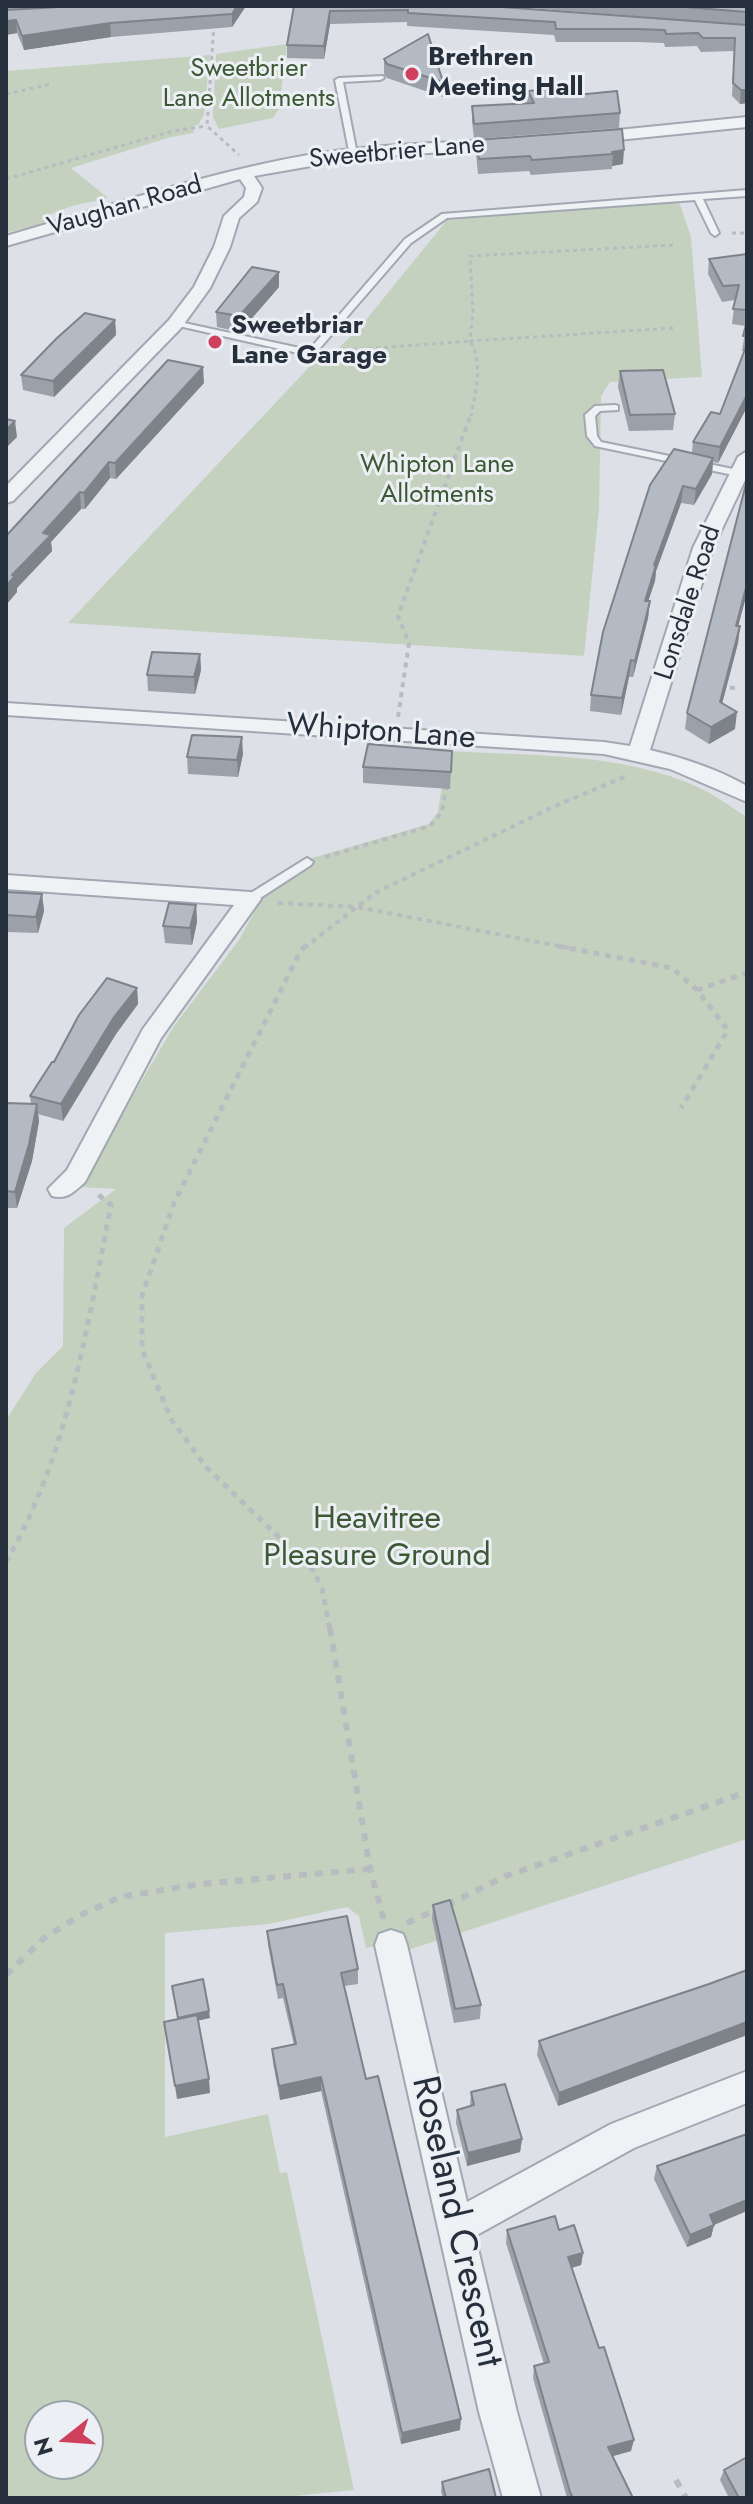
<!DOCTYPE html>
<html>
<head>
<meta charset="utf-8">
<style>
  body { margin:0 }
  #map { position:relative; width:753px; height:2504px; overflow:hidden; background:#dde1e7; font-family:Jost,sans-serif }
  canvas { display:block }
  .frame { position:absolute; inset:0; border:8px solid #26303d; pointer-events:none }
  .north { position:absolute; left:24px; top:2400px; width:80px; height:80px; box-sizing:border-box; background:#ecf0f5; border:2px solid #9da3ab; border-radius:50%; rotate:253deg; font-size:22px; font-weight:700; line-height:32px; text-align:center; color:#26303d }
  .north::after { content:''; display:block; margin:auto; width:28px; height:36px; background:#ce405b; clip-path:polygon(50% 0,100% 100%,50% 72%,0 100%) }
</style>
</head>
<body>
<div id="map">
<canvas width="753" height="2504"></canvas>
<div class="frame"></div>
<div class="north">N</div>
</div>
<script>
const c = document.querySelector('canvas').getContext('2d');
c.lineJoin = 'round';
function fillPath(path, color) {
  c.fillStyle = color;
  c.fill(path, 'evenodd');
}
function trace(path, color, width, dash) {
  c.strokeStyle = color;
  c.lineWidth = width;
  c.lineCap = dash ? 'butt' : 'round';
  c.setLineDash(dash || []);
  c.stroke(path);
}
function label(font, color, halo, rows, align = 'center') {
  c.font = font + ' Jost,sans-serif';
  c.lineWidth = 6;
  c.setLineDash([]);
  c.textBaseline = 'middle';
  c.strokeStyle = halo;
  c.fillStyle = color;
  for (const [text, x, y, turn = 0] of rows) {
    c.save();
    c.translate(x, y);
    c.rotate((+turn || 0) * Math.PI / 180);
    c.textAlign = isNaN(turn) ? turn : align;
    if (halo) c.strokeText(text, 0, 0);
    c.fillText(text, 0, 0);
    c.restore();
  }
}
fillPath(new Path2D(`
  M287,44L279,109L273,118L219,129L213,117L216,54Z
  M210,55L204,115L198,125L192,126L194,133L171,137L71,168L108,198L72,206L51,214L43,224L6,233V71Z
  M679,202L691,237L702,377L610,382L601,396L599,508L584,656L68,623L313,363L328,359L361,326L447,220Z
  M447,751C530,756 623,752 700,788C716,796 731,807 747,817V1839L408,1950L405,1940L366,1948L359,1916L347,1907L269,1924L165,1933V2137L268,2114L280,2173L287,2172L354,2490L274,2498H6V1420L36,1373L63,1346L64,1228L116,1189L79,1187L174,1026L239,940L267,889L305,860L429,824L438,812ZM40,2416H88V2464H40Z`), '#c3d1be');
const lane = new Path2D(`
  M383,76L384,78L380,80L343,82L357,154L350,156L335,80L339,78Z
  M747,190V196L703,199L719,233L715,236L711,233L695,200L447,218L411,243L314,355L311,356L170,324L175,321L309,350L405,239L442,214Z
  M615,405L618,406V410L600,411L595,416L597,436L601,442L738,470L743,473L738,476L595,446L587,436L585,415L595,406Z
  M307,858L313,862L311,865L254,902H246L244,899L246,896Z`);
const street = new Path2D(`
  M747,117V127L588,143L580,138L588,133Z
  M509,139L514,141V147L357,158L254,176L262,188L257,202L239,218L230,247L210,288L181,328L13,501L6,503V486L169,320L194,287L214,247L224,216L244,197L246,188L240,179L6,246V236C106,207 205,173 308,155C374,144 442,143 509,139Z
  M747,451V476L713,548L650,750C684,758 717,769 747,786V802L670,769L604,754L6,715V703L604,742L630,746L693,548L738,457Z
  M6,875L250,892L258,894L261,899L161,1038L85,1182C74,1192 67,1200 52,1196L48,1189L67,1170L143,1029L234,905L6,889Z
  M391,1930L403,1934L407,1945L467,2202L611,2124L747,2071V2103L634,2148L475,2236L517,2412L541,2498H503L479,2412L375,1945L379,1934Z`);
trace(lane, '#a2a8b1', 4);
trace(street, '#a2a8b1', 4);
trace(new Path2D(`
  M214,24L207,126L239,155
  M6,94L51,84
  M6,179L173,131L207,126
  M732,233H747
  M673,245L470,256L473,312L470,341L673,328
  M336,351L470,341C484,362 475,393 471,416`), '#b7bcc1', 3, [4, 4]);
trace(new Path2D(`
  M720,686L739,689
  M398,717L409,643L398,616L471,414
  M325,857L430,826L442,812L447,782
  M278,903L357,907L569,948
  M304,948L375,893L555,806L629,775`), '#b7bcc1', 4, [5, 5]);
trace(new Path2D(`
  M306,946L301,950L174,1203L142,1296V1349L171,1419L206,1467L313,1570L322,1589L330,1630
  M558,946L672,968L697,990L728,1030L681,1108
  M697,990L747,973
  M6,1562C69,1453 87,1327 111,1205L95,1192`), '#b7bcc1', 5, [6, 6]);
trace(new Path2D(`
  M330,1628L370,1869L384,1920
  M447,1905L506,1876L747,1792
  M407,1923L438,1909
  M6,1975L43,1939L79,1916L120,1897L200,1884L370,1869
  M676,2480L686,2498`), '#b7bcc1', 6, [8, 8]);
fillPath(lane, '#eff2f5');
fillPath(street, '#eff2f5');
fillPath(new Path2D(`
  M6,6H246L232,27L111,37L24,50L17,33L6,35Z
  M294,6H488L747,25V103L740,104L732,96L734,51L701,52L697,46L665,47L664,43L636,42H556L554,35L407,26V22L330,24L324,59L287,58V45Z
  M505,6H747V25Z
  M384,59L443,82V97L387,78L384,74Z
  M528,91L566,96L620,113L619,128L474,139L472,121V106L527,104Z
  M622,129L623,164L612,166V169L531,175L529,171L478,174L476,154V140Z
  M747,254V407L718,463L713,462L712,474L694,505L681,503L656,571L655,581L648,601H650L648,618L633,677H629L621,715L590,711L591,695L692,453L693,442L720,414L744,351H742L746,326L732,324L735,300L722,302L708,274L709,259Z
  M279,287L240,332L217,327L216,312Z
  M115,320L116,335L54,397L23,390L21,375Z
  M620,371L675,414L673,430L629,431L618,387Z
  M204,383L116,479L110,478L85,509H81L51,542L52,551L17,588V592L6,605V536Z
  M747,480V593L738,626H740L738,643L722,704L735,729L709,744L685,729L687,713Z
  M200,654L201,670L195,694L148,691L147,675Z
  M452,751L450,789L363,783V767Z
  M243,754L238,777L188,774L187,757Z
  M6,892L42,894L44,911L38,933L6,932Z
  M196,905L197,922L192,945L165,943L163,926Z
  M137,988L138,1004L116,1034L63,1121L38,1114L39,1121L32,1161L17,1208H6V1103L31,1104L30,1096L54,1062Z
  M433,1905L481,2005L480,2019L454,2023L432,1919Z
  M267,1931L358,1969V1984L344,1986L366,2079L460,2430L401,2444L321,2091L280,2100L273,2063L272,2049L294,2045L283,1998L278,1999L268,1945Z
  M747,1970V2035L558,2106L537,2055L539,2041L709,1984Z
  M471,2092L522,2139L520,2152L467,2166L456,2123L457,2110L470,2106Z
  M657,2166L714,2225L711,2237L687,2247L654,2179Z
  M507,2230H559L583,2253L581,2265L572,2268L631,2451L613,2456L633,2498H567L533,2378L534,2366L544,2364L506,2243Z
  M724,2470L747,2498H729L720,2480Z
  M442,2482L496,2498H443L441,2492Z`), '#9ba0a9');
fillPath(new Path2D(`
  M237,6H246L232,27V14Z
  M330,11V24L324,59V46Z
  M16,20L17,33L6,35V21Z
  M110,23L111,37L24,50L22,36Z
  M741,90H747V103L740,104Z
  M624,150L623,164L612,166L613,154L612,152Z
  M279,272V287L240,332L239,316Z
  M115,320L116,335L54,397L53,381Z
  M203,367L204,383L116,479L115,463Z
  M747,395V407L718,463L720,447Z
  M15,421L17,437L6,448V430Z
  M713,458L712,474L694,505L696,489Z
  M109,462L110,478L85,509L84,493Z
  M683,486L681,503L656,571L655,581L643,617L645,601L654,565Z
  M80,492L81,509L51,542L52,551L17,588V592L6,605V586L12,575L43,533Z
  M747,584V593L734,642L736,626Z
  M650,601L648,618L633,677L635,661Z
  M740,626L738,643L718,719L720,702Z
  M200,654L201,670L195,694L194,677Z
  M631,660L629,677L621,715L622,698Z
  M737,712L735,729L709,744L711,727Z
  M242,737L243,754L238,777L237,760Z
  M42,894L44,911L38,933L36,917Z
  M196,905L197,922L192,945L190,928Z
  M137,988L138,1004L116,1034L63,1121L61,1104L114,1017Z
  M37,1104L39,1121L32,1161L17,1208L15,1192Z
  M209,2011L210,2018L179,2025L178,2018Z
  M747,2022V2035L558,2106L559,2093Z
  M321,2077V2091L280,2100L279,2086Z
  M209,2079L210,2093L177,2099L175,2086Z
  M522,2139L520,2152L467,2166L468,2153Z
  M747,2200V2211L714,2225L711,2237L687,2247L690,2235L710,2215Z
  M583,2253L581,2265L566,2269L568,2257Z
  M461,2419L460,2430L401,2444L402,2433Z
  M634,2440L631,2451L606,2458L608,2447Z`), '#7e8289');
const building = new Path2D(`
  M77,6H237L232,14L110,23L22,36L16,20L6,21V10Z
  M294,6H488L747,25V90H741L733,83L735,38H703L698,33L666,34L665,30L637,29H556L555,22L408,13V10L330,11L324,46L287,45Z
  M672,6H747V12Z
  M428,34L443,82L387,64L384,59Z
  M562,88L566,96L617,91L620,113L474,124L472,106L534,103L528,91Z
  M622,129L624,150L612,152L613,154L532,160L530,156L479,159L476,140Z
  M747,254V310L733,309L739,285L723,286L709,259Z
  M252,267L279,272L239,316L216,312Z
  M85,313L115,320L53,381L21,375L57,338Z
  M747,321V336H743Z
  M747,344V395L720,447L693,442L711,412L720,414Z
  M168,360L203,367L115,463L109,462L84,493L80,492L43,533L51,535L12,575L15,576L6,586V536Z
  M663,370L675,414L630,415L620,371Z
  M6,419L15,421L6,430Z
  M674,449L713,458L696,489L683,486L654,565H656L645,601H650L635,661L631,660L622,698L591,695L603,632L650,485Z
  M747,480V584L736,626H740L720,702L737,712L711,727L687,713Z
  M152,652L200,654L194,677L147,675Z
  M192,735L242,737L237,760L187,757Z
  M368,744L452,751L451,772L363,767Z
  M6,892L42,894L36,917L6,915Z
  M169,903L196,905L190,928L163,926Z
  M107,978L137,988L114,1017L61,1104L30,1096L52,1062H54L79,1015Z
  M6,1103L37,1104L29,1144L15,1192L6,1191Z
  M450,1900L481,2005L455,2009L433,1905Z
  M347,1916L358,1969L341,1973L366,2079L378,2076L461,2419L402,2433L321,2077L279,2086L272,2049L296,2044L283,1984L277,1985L267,1931Z
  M747,1970V2022L559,2093L539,2041L709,1984Z
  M203,1979L209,2011L178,2018L172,1986Z
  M197,2015L209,2079L175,2086L164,2022Z
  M505,2084L522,2139L468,2153L457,2110L474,2105L471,2092Z
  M747,2134V2200L710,2215L714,2225L690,2235L657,2166Z
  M555,2216L559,2230L574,2225L583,2253L568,2257L599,2348L604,2347L634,2440L608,2447L633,2498H573L570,2492L534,2366L549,2362L507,2230Z
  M747,2457V2496L744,2498H739L724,2470Z
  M489,2469L496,2498H446L442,2482Z`);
fillPath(building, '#b4bac4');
trace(building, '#7e8289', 2);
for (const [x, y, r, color] of [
  [412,74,8,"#ce405b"],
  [215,342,8,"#ce405b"]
]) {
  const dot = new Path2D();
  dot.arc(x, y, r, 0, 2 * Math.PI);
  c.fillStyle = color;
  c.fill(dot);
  trace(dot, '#ecf0f5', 3);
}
label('bold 26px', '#26303d', '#ecf0f5', [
  ["Brethren",428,59],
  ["Meeting Hall",428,89],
  ["Sweetbriar",231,327],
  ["Lane Garage",231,357]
], 'left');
label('26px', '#3c5934', '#ecf0f5', [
  ["Sweetbrier",249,70],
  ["Lane Allotments",249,100],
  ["Whipton Lane",437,466],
  ["Allotments",437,496]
]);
label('26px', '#26303d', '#ecf0f5', [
  ["Sweetbrier Lane",397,153,-5],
  ["Vaughan Road",125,207,-16],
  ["Lonsdale Road",689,603,-72]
]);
label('32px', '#26303d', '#ecf0f5', [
  ["Whipton Lane",381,733,4]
]);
label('32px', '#3c5934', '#ecf0f5', [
  ["Heavitree",377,1520],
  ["Pleasure Ground",377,1557]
]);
label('38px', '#26303d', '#ecf0f5', [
  ["Roseland Crescent",455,2222,77]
]);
</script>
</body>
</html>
